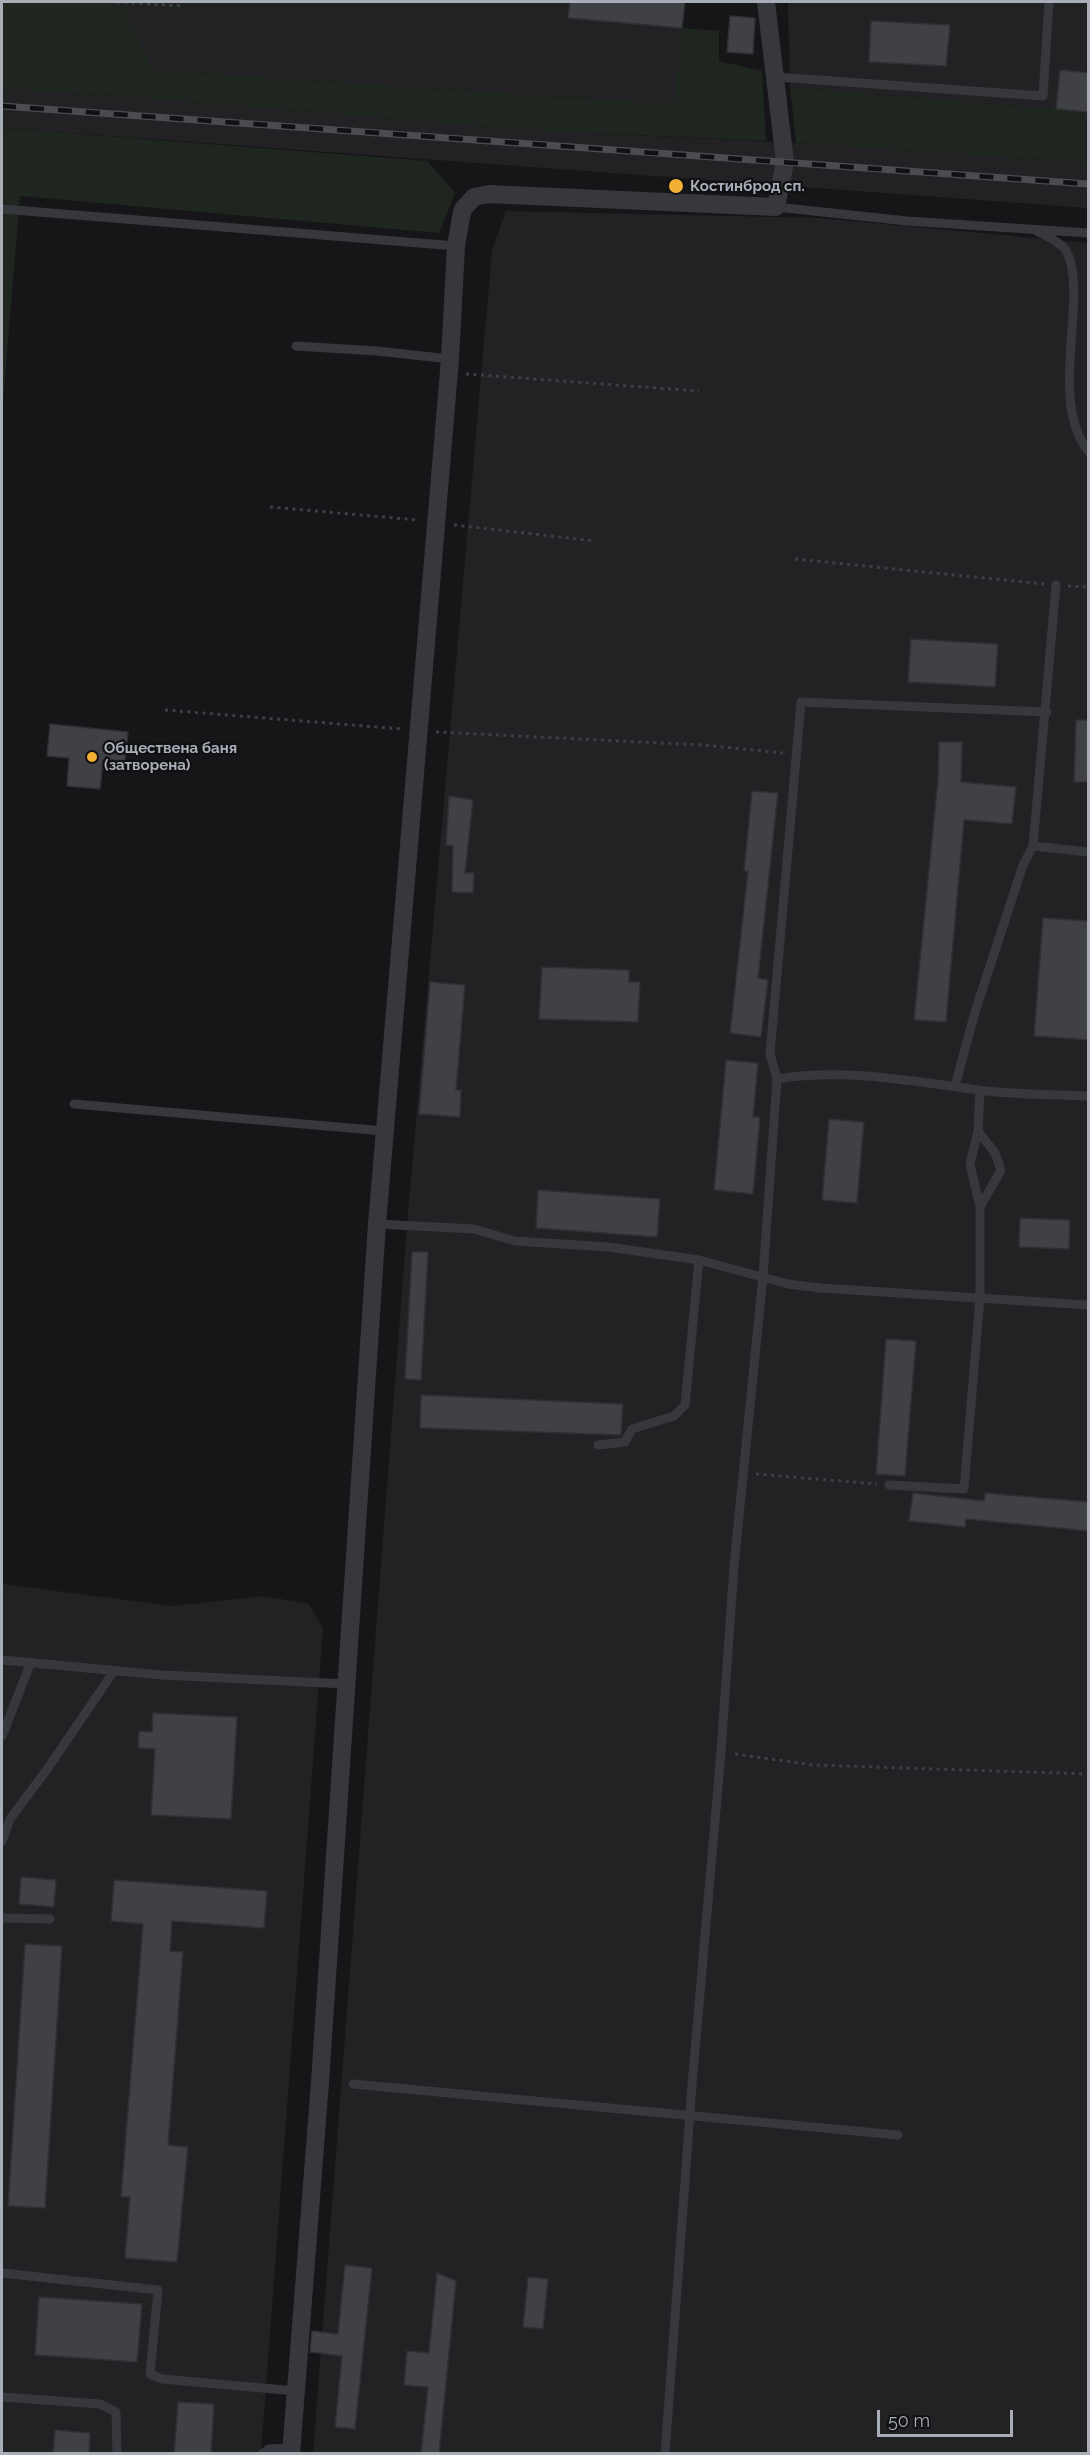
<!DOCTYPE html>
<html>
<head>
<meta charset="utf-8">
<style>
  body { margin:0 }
  #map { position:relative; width:1090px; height:2455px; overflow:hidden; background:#161618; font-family:Raleway,sans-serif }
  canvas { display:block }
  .frame { position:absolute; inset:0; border:3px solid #a8adb8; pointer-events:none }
  .scale { position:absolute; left:877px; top:2410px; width:136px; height:27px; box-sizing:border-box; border:3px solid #a8adb8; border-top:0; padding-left:8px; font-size:18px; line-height:21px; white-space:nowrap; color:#a8adb8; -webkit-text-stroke:4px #111113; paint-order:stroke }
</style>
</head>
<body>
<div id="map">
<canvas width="1090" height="2455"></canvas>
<div class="frame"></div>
<div class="scale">50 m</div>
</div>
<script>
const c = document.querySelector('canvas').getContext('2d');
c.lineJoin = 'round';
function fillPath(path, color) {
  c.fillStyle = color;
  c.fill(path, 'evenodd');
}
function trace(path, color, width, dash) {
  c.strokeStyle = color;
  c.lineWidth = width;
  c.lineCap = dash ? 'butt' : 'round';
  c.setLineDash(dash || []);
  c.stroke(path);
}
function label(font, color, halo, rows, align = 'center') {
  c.font = font + ' Raleway,sans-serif';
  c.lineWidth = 4.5;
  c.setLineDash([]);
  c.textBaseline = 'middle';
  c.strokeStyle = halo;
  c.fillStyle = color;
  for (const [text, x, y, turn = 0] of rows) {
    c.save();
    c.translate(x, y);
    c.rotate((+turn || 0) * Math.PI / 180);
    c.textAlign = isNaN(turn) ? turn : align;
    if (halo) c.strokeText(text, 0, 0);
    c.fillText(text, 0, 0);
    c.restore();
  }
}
fillPath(new Path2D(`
  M122,2H685L675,104L151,70Z
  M788,2H1088V112L790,87Z
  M2,89L133,97L528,130L796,143L1088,163V208L2,128Z
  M506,211L820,218L1088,243V2453L313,2454L407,1225L492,250Z
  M2,1584L173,1606L264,1596L309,1604L323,1628L261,2453L2,2454Z`), '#222225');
fillPath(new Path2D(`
  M2,2H122L152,70L674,104L682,28L719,31V61L762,71L766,141L528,130L133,97L2,89Z
  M790,87L1088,112V163L796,143Z
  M2,128L427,161L455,193L439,233L20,196L2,415Z`), '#1e261f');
const building = new Path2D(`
  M570,2H685L682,28L568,18Z
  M730,16L755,18L753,54L727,52Z
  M871,21L950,25L946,66L869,62Z
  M1060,70L1089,73V112L1056,109Z
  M911,639L998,644L995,687L908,682Z
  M1076,720H1089V782H1074Z
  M50,724L128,732L125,761L103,760L100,789L67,786L69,758L47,756Z
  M939,742H962L961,782L1016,787L1012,824L964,820L946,1022L914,1020L938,780Z
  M752,791L778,793L758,978L768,980L761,1037L730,1033L748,871H744Z
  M449,796L473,800L465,873H474L473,893L452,892L453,846L446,845Z
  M1043,918L1089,921V1040L1034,1036Z
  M542,967L629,970V982H640L638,1022L539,1019Z
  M430,982L465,985L456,1090H461L460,1117L419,1114Z
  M726,1060L758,1063L753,1117H760L753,1194L714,1190Z
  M829,1119L864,1122L857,1203L822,1200Z
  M538,1190L660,1199L657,1237L536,1228Z
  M1020,1218L1070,1220L1069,1249L1019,1247Z
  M412,1252H428L421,1380L405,1379Z
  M886,1339L916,1341L905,1476L876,1474Z
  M421,1395L623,1404L621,1435L420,1428Z
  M913,1493L984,1501L985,1493L1089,1502V1531L966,1519L965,1527L909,1521Z
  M153,1713L237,1717L231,1819L151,1815L155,1749L138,1748L139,1731L152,1732Z
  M21,1877L56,1880L54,1907L19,1904Z
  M114,1880L267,1891L264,1928L172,1921L170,1951L183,1952L168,2145L188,2147L177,2262L125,2258L130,2197H121L143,1924L111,1921Z
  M25,1944L62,1946L45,2208L8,2206Z
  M345,2265L372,2268L355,2429L335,2427L342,2356L310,2352L312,2331L338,2334Z
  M437,2273L456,2281L439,2454H421L428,2387L404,2385L407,2351L429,2353Z
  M528,2277L548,2279L543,2329L523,2327Z
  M39,2297L142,2304L137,2362L35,2355Z
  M178,2402L214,2404L211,2454H174Z
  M55,2430L90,2433L89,2454H53Z`);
fillPath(building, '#404145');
trace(building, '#303034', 1.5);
trace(new Path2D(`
  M117,2L184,6
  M466,374L699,391
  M270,507L418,520
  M454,525L595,541
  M795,559L1044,584
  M1068,586L1088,587
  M165,710L402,729
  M436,732L702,745L783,753
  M756,1474L877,1484
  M735,1754L813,1765L1088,1774`), '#3d3f44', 3, [3, 4.5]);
trace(new Path2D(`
  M776,77L1043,96L1049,2
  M776,207L907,221L1088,233
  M2,209L456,246
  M1035,230C1045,236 1059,241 1066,250C1090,296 1047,398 1088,451
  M296,346L377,351L450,359
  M1033,846L1088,852
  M777,1079C843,1068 913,1081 978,1090C1014,1095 1052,1094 1088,1096
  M955,1086L975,1012L1023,865L1033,846L1056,585
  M74,1104L384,1131
  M978,1131L995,1153L1001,1170L980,1207
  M377,1224L474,1229L515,1241L608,1247L699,1260L788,1284L820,1288L1088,1305
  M598,1445L625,1442L632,1429L674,1416L685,1405L699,1260
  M889,1485L964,1489L980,1297V1207L970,1164L978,1131L980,1090
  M2,1660L162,1675L346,1684
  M2,1736L31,1662
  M2,1841L10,1819L48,1768L114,1671
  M2,1918L50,1919
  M353,2084L898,2135
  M2,2273L158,2290L150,2374L162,2379L296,2391
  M2,2397L100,2404L116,2412L117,2454
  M262,2454L269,2449L291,2448
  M665,2454L692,2085L721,1752L734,1566L763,1276L777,1079L770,1054L801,702L1047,712`), '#37383d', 9);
trace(new Path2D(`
  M291,2454L320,2082L377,1224L450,359L456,246L461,217L463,209L474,197L489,194L776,207L785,162L766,2`), '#37383d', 18);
const rail = new Path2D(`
  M2,106L1088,184`);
trace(rail, '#4a4c52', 7);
trace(rail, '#111113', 4.5, [14]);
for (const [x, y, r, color] of [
  [676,186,8,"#f2b134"],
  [92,757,6,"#f2b134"]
]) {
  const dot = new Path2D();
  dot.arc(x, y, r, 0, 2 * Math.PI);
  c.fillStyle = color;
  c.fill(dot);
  trace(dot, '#111113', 2);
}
label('bold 15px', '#a8adb8', '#111113', [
  ["Костинброд сп.",690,186],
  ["Обществена баня",104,748],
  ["(затворена)",104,765]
], 'left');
</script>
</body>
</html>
